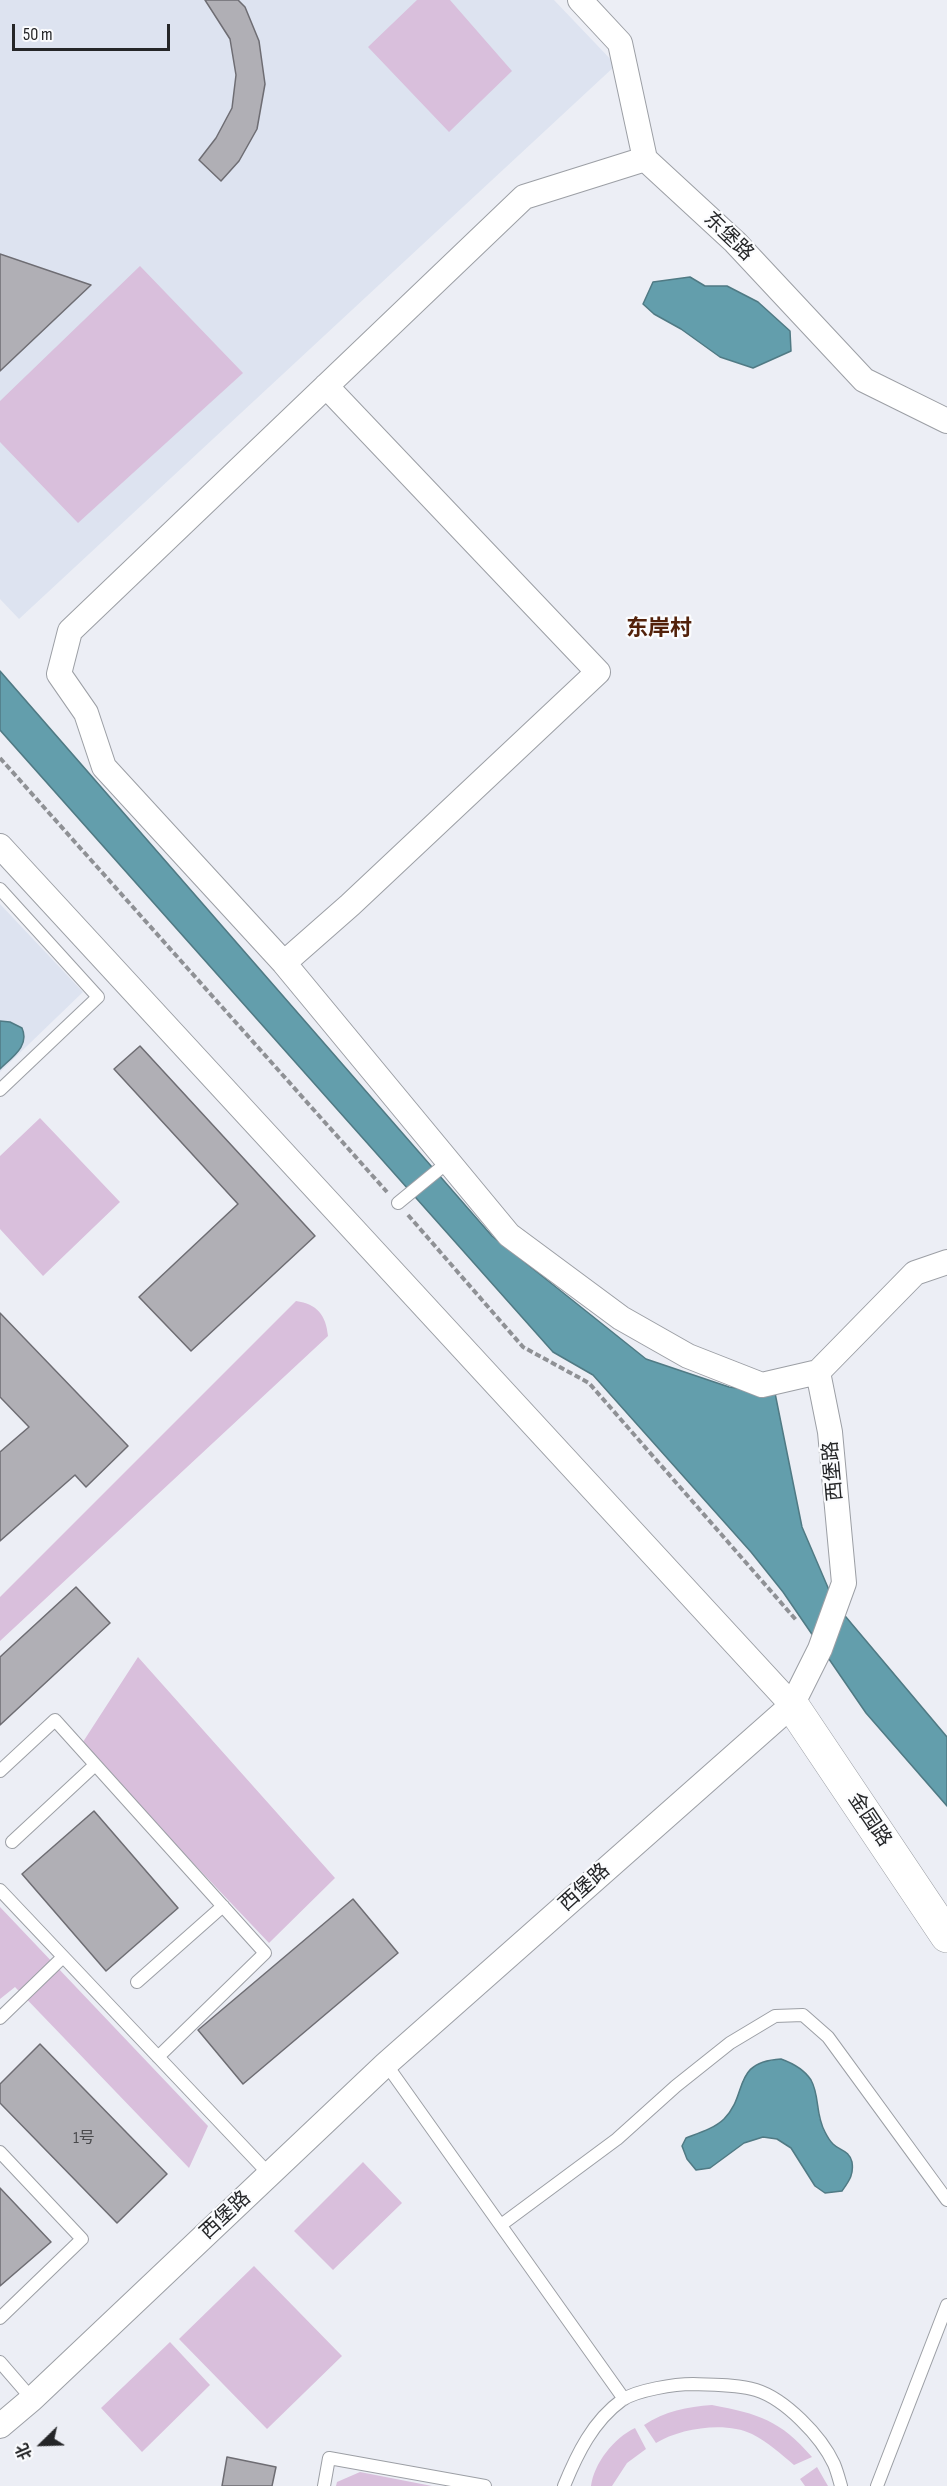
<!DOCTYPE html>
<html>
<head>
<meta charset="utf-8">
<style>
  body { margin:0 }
  #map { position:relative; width:947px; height:2486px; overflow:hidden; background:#eceef5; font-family:"Sofia Sans Condensed","Noto Sans SC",sans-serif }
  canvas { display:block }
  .north { position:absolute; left:12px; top:2414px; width:60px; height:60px; -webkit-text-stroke:4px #fbfcfe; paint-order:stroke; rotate:247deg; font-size:16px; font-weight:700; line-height:24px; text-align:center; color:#252628 }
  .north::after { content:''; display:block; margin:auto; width:21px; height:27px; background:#252628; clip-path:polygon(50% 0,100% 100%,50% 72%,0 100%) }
  .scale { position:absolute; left:12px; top:24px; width:158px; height:27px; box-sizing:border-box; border:3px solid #252628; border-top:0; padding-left:8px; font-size:18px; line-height:21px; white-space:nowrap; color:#252628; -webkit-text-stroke:4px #fbfcfe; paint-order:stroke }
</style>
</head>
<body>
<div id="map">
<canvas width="947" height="2486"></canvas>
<div class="north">北</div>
<div class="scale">50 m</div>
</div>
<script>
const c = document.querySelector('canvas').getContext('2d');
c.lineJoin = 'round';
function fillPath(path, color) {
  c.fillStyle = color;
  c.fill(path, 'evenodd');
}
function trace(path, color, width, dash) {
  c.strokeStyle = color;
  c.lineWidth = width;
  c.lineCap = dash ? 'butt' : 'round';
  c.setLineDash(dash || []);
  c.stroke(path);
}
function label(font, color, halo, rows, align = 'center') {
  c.font = font + ' "Sofia Sans Condensed","Noto Sans SC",sans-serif';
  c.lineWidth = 4.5;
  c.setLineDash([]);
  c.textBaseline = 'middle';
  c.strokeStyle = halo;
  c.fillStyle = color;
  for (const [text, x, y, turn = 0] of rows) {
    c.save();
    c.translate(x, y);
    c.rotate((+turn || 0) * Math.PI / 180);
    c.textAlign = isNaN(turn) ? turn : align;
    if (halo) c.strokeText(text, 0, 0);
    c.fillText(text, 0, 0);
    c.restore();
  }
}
fillPath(new Path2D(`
  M0,0H554L616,65L19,619L0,599Z
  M0,904L83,992L0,1072Z`), '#dde3f0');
fillPath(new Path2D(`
  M417,0H450L512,71L449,132L368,47Z
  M140,266L243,373L78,523L0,442V401Z
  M40,1118L120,1202L43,1276L0,1229V1156Z
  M296,1301C317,1304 326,1315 328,1336L0,1641V1597Z
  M138,1657L335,1878L269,1943L81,1745Z
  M0,1907L208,2126L189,2168L15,1987L0,1999Z
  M363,2162L402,2203L333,2270L294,2231Z
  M254,2266L342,2356L267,2429L179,2339Z
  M170,2342L210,2385L142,2452L101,2408Z
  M712,2405C759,2414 780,2420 812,2457L794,2465C781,2454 768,2442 752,2434C726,2421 680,2428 656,2443L644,2425C665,2411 687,2407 712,2405Z
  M635,2428L646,2449L627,2463L612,2486H591C594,2463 614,2438 635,2428Z
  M817,2467L828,2486H805L800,2479Z
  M360,2472L432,2486H336L337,2482Z`), '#d9bfdc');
const water = new Path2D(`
  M690,277L705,286H727L758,302L790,331L791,351L753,368L720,357L681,329L654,314L643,304L653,282Z
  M0,671L492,1236L646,1359L729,1387L775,1393L802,1527L835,1604L947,1737V1806L866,1713L783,1592L751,1552L593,1375L553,1352L0,730Z
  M0,1021L10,1022L22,1028C30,1046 12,1057 0,1069Z
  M781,2059C792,2063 804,2069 811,2080C820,2096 815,2114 825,2132C827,2136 830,2141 833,2144C840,2151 849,2150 852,2162C854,2175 849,2181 842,2191L825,2193L815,2186L791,2148L777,2139L763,2137L744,2143L710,2168L696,2170L687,2159L682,2146L686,2138C699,2133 715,2128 724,2119C749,2094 731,2062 781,2059Z`);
fillPath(water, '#639eac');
trace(water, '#507a84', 1.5);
const building = new Path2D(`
  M205,0H238L245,7L259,41L265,84L257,129L239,161L221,181L199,160L216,138L232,108L236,75L230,39Z
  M0,254L91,285L0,371Z
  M140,1046L315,1236L191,1351L139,1297L238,1204L114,1069Z
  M0,1313L128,1446L86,1487L75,1475L0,1541V1452L29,1427L0,1397Z
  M76,1587L110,1623L0,1725V1657Z
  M94,1811L178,1908L106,1971L22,1874Z
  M353,1899L398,1953L243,2084L198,2030Z
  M40,2044L167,2174L117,2223L0,2103V2084Z
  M0,2188L51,2242L0,2286Z
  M227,2457L276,2467L272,2486H222Z`);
fillPath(building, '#b0afb5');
trace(building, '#6e6d73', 1.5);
const lane = new Path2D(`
  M0,889L98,997L0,1090
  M398,1203L448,1162
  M0,1771L55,1720L265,1953L158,2057
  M12,1842L95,1765
  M0,1890L270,2175
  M137,1982L223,1906
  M0,2018L63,1957
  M386,2064L624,2399
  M0,2152L82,2239L0,2318
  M501,2225L617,2139L676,2086L730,2043L775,2016L803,2015L828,2037L947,2200
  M0,2362L32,2399
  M324,2486L329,2458L485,2486
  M564,2486C577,2454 593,2421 622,2400C637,2390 675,2384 693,2384C713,2385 736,2384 756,2390C785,2399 821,2436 834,2464C837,2471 839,2479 841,2486
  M877,2486L947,2305`);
const street = new Path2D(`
  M580,0L620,43L645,159L735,242L864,380L947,421
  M645,159L524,197L70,631L59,674L86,713L104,767L284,963L509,1235L621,1318L688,1356L762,1385L818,1372
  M0,846L792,1705
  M284,963L350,905L598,672L326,386
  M0,2426L32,2399L386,2064L792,1705L820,1649L844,1583L830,1432L818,1372L915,1273L947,1262`);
const secondary = new Path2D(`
  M792,1705L947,1936`);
trace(lane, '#9c9fa5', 14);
trace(street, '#9c9fa5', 26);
trace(secondary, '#9c9fa5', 34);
trace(new Path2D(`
  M0,758L387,1192
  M408,1215L523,1347L589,1383L797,1621`), '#8f9195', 4, [6, 3]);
trace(lane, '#fff', 12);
trace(street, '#fff', 24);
trace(secondary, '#fff', 33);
label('16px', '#48484b', null, [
  ["1号",84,2139]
]);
label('20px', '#252628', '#fbfcfe', [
  ["东堡路",728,237,44],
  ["西堡路",834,1471,-95],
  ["金园路",869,1820,56],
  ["西堡路",585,1888,-42],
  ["西堡路",226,2216,-43]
]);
label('bold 22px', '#52210a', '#fbfcfe', [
  ["东岸村",659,629]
]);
</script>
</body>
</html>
